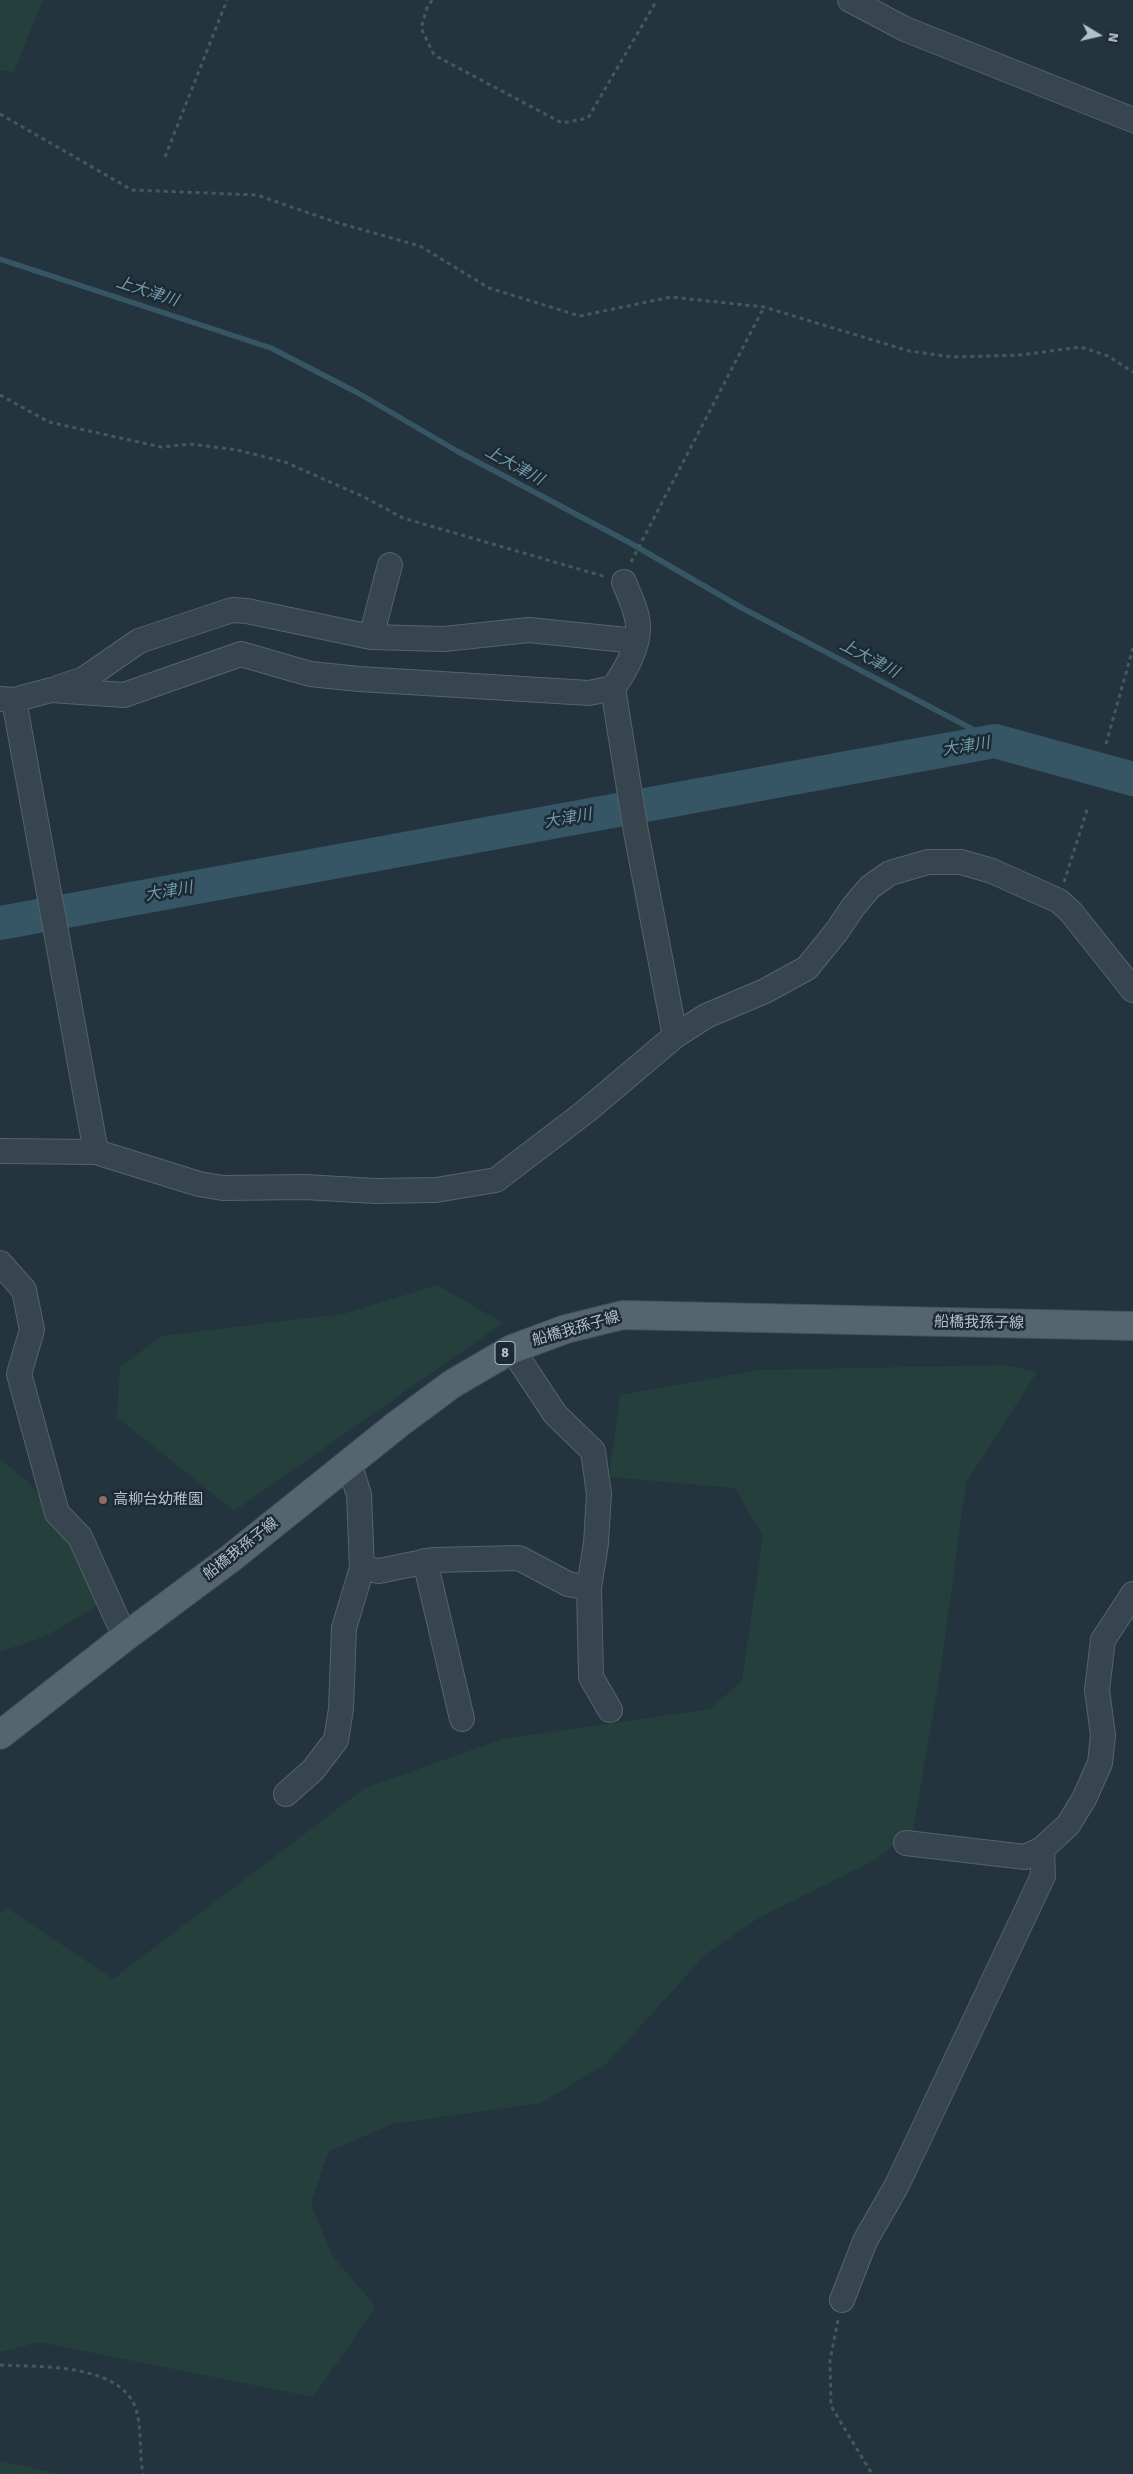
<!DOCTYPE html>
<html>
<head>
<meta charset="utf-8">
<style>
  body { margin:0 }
  #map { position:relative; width:1133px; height:2474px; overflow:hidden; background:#23343e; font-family:Signika,sans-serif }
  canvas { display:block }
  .north { position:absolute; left:1073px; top:10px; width:50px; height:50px; -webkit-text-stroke:4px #1c2a33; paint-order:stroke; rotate:99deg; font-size:14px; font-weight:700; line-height:20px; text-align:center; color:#b3c0c9 }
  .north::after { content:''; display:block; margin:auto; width:18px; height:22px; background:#b3c0c9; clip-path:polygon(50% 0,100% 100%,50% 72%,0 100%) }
</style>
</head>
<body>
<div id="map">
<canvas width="1133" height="2474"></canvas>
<div class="north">N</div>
</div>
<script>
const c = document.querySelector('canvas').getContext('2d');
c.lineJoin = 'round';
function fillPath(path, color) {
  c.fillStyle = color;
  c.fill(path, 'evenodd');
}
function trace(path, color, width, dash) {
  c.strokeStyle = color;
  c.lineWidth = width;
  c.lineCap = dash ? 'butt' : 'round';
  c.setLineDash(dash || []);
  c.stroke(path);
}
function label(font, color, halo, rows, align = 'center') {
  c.font = font + ' Signika,"Noto Sans JP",sans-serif';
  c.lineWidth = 5;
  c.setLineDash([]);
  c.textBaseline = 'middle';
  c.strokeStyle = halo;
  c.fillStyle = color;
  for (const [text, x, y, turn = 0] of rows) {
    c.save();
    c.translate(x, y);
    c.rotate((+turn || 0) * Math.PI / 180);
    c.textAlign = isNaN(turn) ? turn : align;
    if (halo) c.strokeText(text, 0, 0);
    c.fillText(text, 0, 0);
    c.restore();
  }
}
fillPath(new Path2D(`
  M0,0H43L14,72L0,70Z
  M437,1285L503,1323L234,1511L117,1417L120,1367L162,1336L343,1314Z
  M1006,1365L1037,1372L966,1483L941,1667L913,1831L873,1861L760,1917L706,1954L607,2063L541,2103L392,2124L328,2152L311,2204L333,2257L376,2307L313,2397L39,2342L0,2352V1914L7,1908L113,1979L365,1788L503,1739L710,1709L742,1681L763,1536L735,1488L609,1477L620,1395L760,1370Z
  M0,1459L29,1483L76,1541L100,1604L46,1636L0,1652Z
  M0,2461L61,2474H0Z`), '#253f3c');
trace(new Path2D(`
  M0,259L271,348L358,393L457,451L632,544L742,608L995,741`), '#365565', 5.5);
trace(new Path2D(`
  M0,923L995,741L1133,779`), '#365565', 34);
const minor = new Path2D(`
  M850,0L905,29L1133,120
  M371,637L390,565
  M60,687L84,679L139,641L232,610L247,611L371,637L444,639L529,630L636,641
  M613,688L636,832L675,1036
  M0,699L14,700L51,690L124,695L241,654L310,674L359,679L589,693L613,688C626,670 638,649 638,627C638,612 629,595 624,582
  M14,700L96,1152
  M0,1151L96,1152L199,1184L223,1188L304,1187L376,1191L436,1190L496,1180L585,1112L675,1036L706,1016L765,991L807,968L837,931L853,907L870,887L890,873L928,862H961L992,871L1059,901L1071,912L1133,990
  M0,1263L24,1290L32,1330L19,1374L57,1513L80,1537L125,1637
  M512,1349L555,1414L593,1451L599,1494L596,1543L589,1588L591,1677L610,1710
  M425,1561L462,1719
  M362,1568L379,1571L433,1560L519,1558L568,1584L589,1588
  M286,1794L313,1770L336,1740L341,1709L344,1628L362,1568L359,1495L349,1463
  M906,1843L1025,1857L1042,1849L1068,1825L1084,1799L1100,1763L1103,1735L1097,1690L1103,1640L1133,1594
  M842,2300L865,2241L897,2185L1043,1876L1042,1849`);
const major = new Path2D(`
  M0,1735L125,1637L231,1558L398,1424L452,1384L512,1349L566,1329L623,1315L1133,1326`);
trace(minor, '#55636c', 26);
trace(major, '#43515a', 30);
trace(new Path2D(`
  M432,0L427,8L421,28L434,55L562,123L588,118L657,0
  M0,114L132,190L257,195L335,222L420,246L489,288L580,316L671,297L764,307L909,351L953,357L1021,355L1081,347L1108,356L1133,372
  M165,157L227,0
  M0,395L49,422L161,447L190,444L237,450L285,462L364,497L403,518L606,577
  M631,562L764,307
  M1106,744L1133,648
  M1064,882L1088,807
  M838,2320L830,2360L831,2406L872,2474
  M0,2365C38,2367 121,2363 136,2409C142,2430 139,2452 143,2474`), '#435b58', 3, [4, 4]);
trace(minor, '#37464e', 24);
trace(major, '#55656e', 28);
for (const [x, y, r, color] of [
  [103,1500,5,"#8d6e63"]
]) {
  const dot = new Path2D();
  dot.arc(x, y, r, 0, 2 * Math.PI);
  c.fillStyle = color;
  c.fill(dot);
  trace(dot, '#1c2a33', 2);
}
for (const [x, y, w] of [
  [505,1353,20]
]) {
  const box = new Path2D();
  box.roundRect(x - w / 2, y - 11.5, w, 23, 4);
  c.fillStyle = '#1c2a33';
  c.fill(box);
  trace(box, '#b3c0c9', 1);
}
label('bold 14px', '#b3c0c9', null, [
  ["8",505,1353]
]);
label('15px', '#b3c0c9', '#1c2a33', [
  ["船橋我孫子線",979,1323,1],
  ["船橋我孫子線",576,1329,-16],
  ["船橋我孫子線",241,1549,-38]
]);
label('15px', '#b3c0c9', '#1c2a33', [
  ["高柳台幼稚園",113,1500]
], 'left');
label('italic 16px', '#7199ad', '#1c2a33', [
  ["上大津川",147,292,18],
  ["上大津川",514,466,29],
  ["上大津川",869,659,28],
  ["大津川",966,747,-9],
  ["大津川",568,819,-10],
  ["大津川",169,892,-10]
]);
</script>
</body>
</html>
